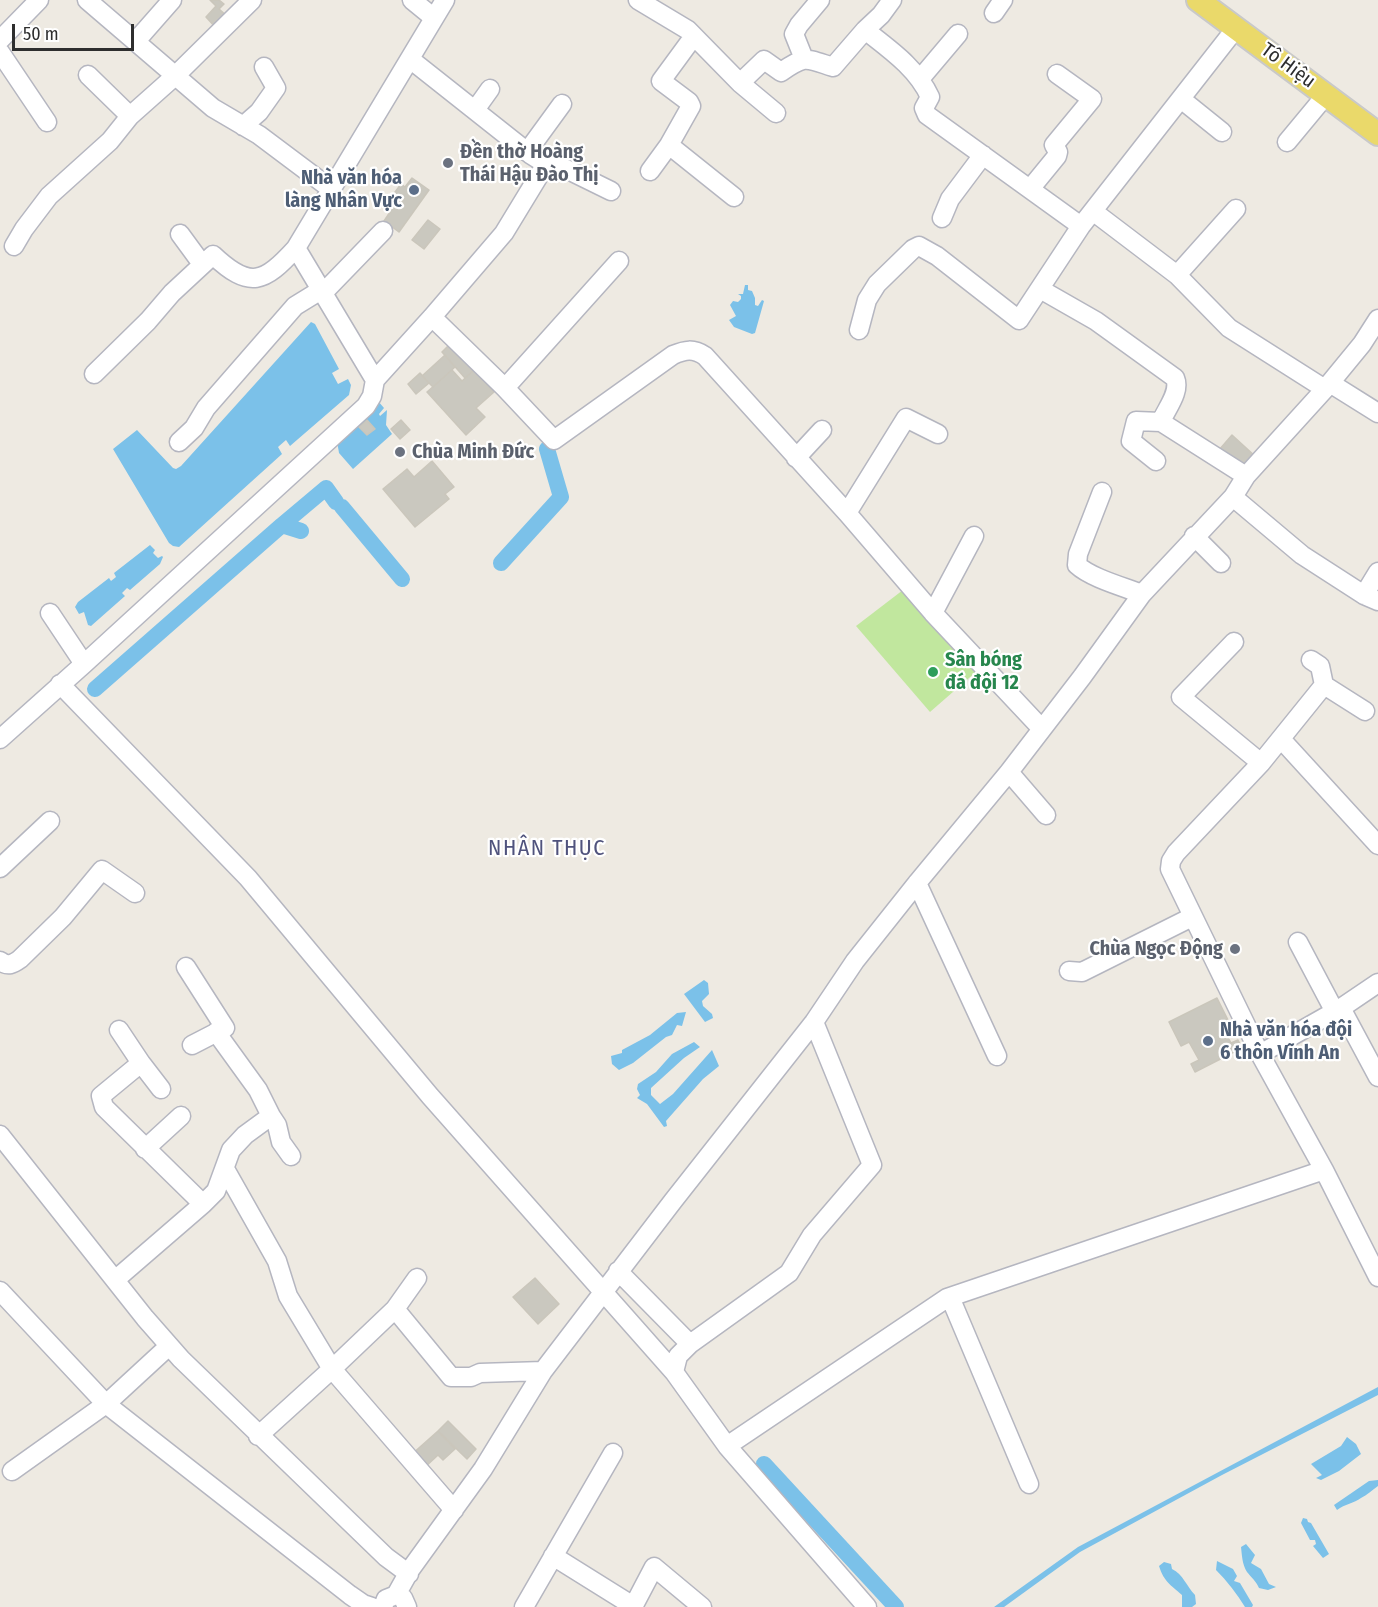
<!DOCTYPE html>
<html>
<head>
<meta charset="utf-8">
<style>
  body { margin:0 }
  #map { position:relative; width:1378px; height:1607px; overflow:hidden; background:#eeeae2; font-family:"Fira Sans Condensed",sans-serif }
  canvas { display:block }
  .scale { position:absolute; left:12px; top:24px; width:122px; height:27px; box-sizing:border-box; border:3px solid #2e2e2e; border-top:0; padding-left:8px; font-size:18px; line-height:21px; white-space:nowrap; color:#2e2e2e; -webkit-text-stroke:4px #fff; paint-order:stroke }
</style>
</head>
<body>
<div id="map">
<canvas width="1378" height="1607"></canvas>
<div class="scale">50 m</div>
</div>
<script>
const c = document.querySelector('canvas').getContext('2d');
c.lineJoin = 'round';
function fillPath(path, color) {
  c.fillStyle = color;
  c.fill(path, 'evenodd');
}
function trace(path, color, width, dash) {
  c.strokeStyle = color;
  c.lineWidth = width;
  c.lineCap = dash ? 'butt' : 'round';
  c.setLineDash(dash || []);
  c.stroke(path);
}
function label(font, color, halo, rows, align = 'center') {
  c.font = font + ' "Fira Sans Condensed",sans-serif';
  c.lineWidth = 4.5;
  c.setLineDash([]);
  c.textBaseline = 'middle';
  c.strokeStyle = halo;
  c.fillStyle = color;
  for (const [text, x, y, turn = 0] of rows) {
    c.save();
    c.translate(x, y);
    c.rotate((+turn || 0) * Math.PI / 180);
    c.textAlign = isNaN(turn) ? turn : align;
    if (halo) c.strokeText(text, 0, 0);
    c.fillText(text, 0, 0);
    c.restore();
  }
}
fillPath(new Path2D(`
  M903,590L977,671L930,712L856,626Z`), '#c1e79e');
fillPath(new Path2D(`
  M745,285H748V290L752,291L755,298V305L758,306L762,300L764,301L755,333L752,334L734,327L729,320L736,316L730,305L733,301L738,302L741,299V296L738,294H743Z
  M311,322L315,324L339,369L332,373L338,384L348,379L351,385L349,395L290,446L286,440L278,447L282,454L179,547L173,546L169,543L113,449L137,430L173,468L176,469L181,466Z
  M378,401L384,408L379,414L380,416L387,410L386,425L392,434L353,469L339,453L337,441Z
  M150,545L155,550L153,553L158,558L162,556L163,557L160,564L130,590L127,588L122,593L125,596L91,626L88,625L84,612L79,614L75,607L78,602L109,578L111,581L116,577L114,573Z
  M704,980L708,983L709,994L702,1001L703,1006L712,1014L713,1018L705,1022L684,994Z
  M686,1012L682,1026L677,1025L672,1035L666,1037L633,1063L619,1070L612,1064L611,1056L622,1053V1050L650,1035L677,1013Z
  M694,1042L700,1047L684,1058L651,1088V1095L660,1104L673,1094L712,1050L719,1066L703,1079L666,1121L667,1126L664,1127L647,1104L637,1098L640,1095L637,1089L638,1084L656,1072L672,1054Z
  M1378,1387V1395L1222,1475L1080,1552L1004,1607H994L1078,1547Z
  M1347,1437L1356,1444L1361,1454L1339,1471L1321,1480L1316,1478L1322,1475L1311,1464L1341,1446Z
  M1378,1480V1486C1372,1490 1367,1495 1361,1498C1354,1503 1345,1504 1337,1510L1334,1505L1369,1481Z
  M1303,1518L1307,1519L1308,1522L1311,1523L1329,1554L1323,1558L1313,1546L1316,1544L1315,1540H1310L1301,1523Z
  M1246,1544L1255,1555L1251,1563L1261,1569L1269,1584L1276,1587L1268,1590L1259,1588C1256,1581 1251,1577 1247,1572C1242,1564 1242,1555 1241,1547Z
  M1217,1561L1233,1569L1237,1576L1234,1581L1240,1583L1253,1605L1252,1607H1245C1237,1594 1227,1581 1216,1570Z
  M1164,1562L1171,1564L1172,1569C1183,1574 1187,1587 1195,1595L1196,1604L1192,1607H1182V1595C1171,1585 1164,1582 1159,1566Z`), '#7bc1e9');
trace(new Path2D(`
  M342,507L402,579
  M282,525L326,488L336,502
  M501,563L561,497L547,449
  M95,689L282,525L301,531
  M764,1464L896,1607`), '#7bc1e9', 16);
const building = new Path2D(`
  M210,0H219L224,4L219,9L227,16L216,28L206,17L216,6Z
  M412,178L429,190L399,232L384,221L390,212L384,207L401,184L405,187Z
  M428,220L440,229L424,249L412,240Z
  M450,344L474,370L465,378L442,352Z
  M445,355L455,367L433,387L422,376Z
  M452,370L462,381L474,370L494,392L476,408L485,417L466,435L427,392Z
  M420,373L429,383L416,394L408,384Z
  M367,420L375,429L367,435L359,427Z
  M401,420L410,430L400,439L391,429Z
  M1232,435L1256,457L1244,471L1219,450Z
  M432,461L454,487L445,494L449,499L415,527L383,489L407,469L414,477Z
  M1217,998L1229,1022L1222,1026L1231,1043L1238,1040L1242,1048L1195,1072L1191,1064L1199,1060L1189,1042L1181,1046L1169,1022Z
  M535,1278L559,1304L538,1324L513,1297Z
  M448,1421L476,1449L467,1459L438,1431Z
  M438,1431L455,1449L443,1460L438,1455L423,1469L411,1455Z`);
fillPath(building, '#cac8bf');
trace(building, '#cac6bb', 1.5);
const minor = new Path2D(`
  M87,0L213,108L259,135L331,189
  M412,0L434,18
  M638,0L688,30L740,83L764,60L781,72C806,55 805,58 833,67L865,30C889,49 917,68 930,97L924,108L927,115L1081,226
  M994,13L1003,0
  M865,30L881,15L892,0
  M694,36L661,81L689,102L691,106L669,145L734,197
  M0,40L39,0
  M136,41L172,0
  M0,52L47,122
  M410,59L530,154L546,164L558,165L611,191
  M804,59L794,34L799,25L820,0
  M88,75L130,116
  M920,79L958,34
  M740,83L776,113
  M1181,99L1222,132
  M475,110L490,89
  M243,126L259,112L276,88L264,67
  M1287,142L1326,95
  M527,152L562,104
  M650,171L669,145
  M1030,189L1057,156L1058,152L1054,145L1092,99L1057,74
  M1094,212L1177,275L1229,328L1325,389
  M942,218L950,199L983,155
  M180,234L202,264
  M14,246L24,229L49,196L110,141L130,116L175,76L252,0
  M296,248L375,380
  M1177,275L1236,209
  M1040,289L1096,321L1175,378C1181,392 1166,409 1161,422L1246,476
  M323,293L383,231
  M432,317L505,388L554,440L673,355C685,350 693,348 705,356L847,513L933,613L1042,729
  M859,330L867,300L877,284L913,249L919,246L937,256L1019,320L1081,226L1236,28
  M94,374L148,321L172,293L213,255C250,290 264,283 296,248L445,0
  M1330,383L1378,413
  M505,388L619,261
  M179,442L194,428L206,408L295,306L321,290
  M796,458L822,430
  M1156,461L1131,441L1136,421L1161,422
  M1102,492L1078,554L1077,565C1091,578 1124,587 1142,594
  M1233,497L1302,555L1364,595L1378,601
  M847,513L906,418L938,434
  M1194,536L1221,563
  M1364,595L1378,572
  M50,613L84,664
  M933,613L974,536
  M1234,642L1181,697L1261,763
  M1311,660L1320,666L1324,685
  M60,684L248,878L430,1096L674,1372L727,1446L867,1607
  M1365,711L1324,685L1261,763L1176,853L1171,861L1170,869L1260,1054L1324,1170L1378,1277
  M0,739L84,664L366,406L372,396L375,380L432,317L504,233L546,164
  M1281,739L1378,845
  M1009,772L1046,815
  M0,868L50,821
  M917,883L997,1056
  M1298,942L1335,1012
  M0,961C8,967 13,964 20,959L63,917L102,870L135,893
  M186,967L225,1028L192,1045
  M1069,971L1082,972L1192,917
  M1341,1008L1378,1077
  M216,1032L258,1090L271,1116
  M1260,1054L1341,1008L1378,983
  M141,1063L161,1089
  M0,1135L145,1318L181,1359L386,1557L409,1574
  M145,1149L181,1116
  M225,1169L277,1261L288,1296L332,1369L454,1510
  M203,1204L216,1191L231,1150L245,1135L271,1116L277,1125L281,1142L291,1156
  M618,1271L690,1344
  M115,1280L203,1204L104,1107L101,1096L141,1063L119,1030
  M0,1291L106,1404L350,1595L363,1604L372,1607
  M950,1297L1029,1484
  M395,1309L451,1377H471L480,1373L543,1371
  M674,1372L678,1356L690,1344L789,1273L812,1235L872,1165L814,1022
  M258,1436L332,1369L395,1309L417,1278
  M727,1446L947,1298L1324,1170
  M12,1471L106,1404L169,1346
  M553,1556L633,1606
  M396,1595L410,1570L483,1469L543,1371L673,1201L814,1022L855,961L917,883L1009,772L1082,677L1142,594L1233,497L1246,476L1325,389L1362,344L1378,319
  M383,1607L386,1599L396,1595L403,1598L407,1607
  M524,1607L613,1453
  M633,1607L654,1567L702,1607`);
const major = new Path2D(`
  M1198,0L1378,134`);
trace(minor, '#b5b6c0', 21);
trace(major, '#c9c9c9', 26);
trace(minor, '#fff', 18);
trace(major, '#ead96a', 22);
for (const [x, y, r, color] of [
  [448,163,6,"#6b7280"],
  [414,190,6,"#5c6f8a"],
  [400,452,6,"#6b7280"],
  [933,672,6,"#2e9e5b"],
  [1235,949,6,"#6b7280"],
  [1208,1041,6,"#5c6f8a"]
]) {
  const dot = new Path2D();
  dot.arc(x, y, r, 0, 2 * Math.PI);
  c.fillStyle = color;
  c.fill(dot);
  trace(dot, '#fff', 2);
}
label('20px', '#2e2e2e', '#fff', [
  ["Tô Hiệu",1288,66,36]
]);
label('bold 20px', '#5b616d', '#fff', [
  ["Đền thờ Hoàng",460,152],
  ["Thái Hậu Đào Thị",460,175],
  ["Chùa Minh Đức",412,452],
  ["Chùa Ngọc Động",1223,949,"right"]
], 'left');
label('bold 20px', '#4e5e75', '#fff', [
  ["Nhà văn hóa",402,178],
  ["làng Nhân Vực",402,201],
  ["Nhà văn hóa đội",1220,1030,"left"],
  ["6 thôn Vĩnh An",1220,1053,"left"]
], 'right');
label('bold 20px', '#27864d', '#fff', [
  ["Sân bóng",945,660],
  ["đá đội 12",945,683]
], 'left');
c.letterSpacing = '1.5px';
label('22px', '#50537d', '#fff', [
  ["NHÂN THỤC",547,849]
]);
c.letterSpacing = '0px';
</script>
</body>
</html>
